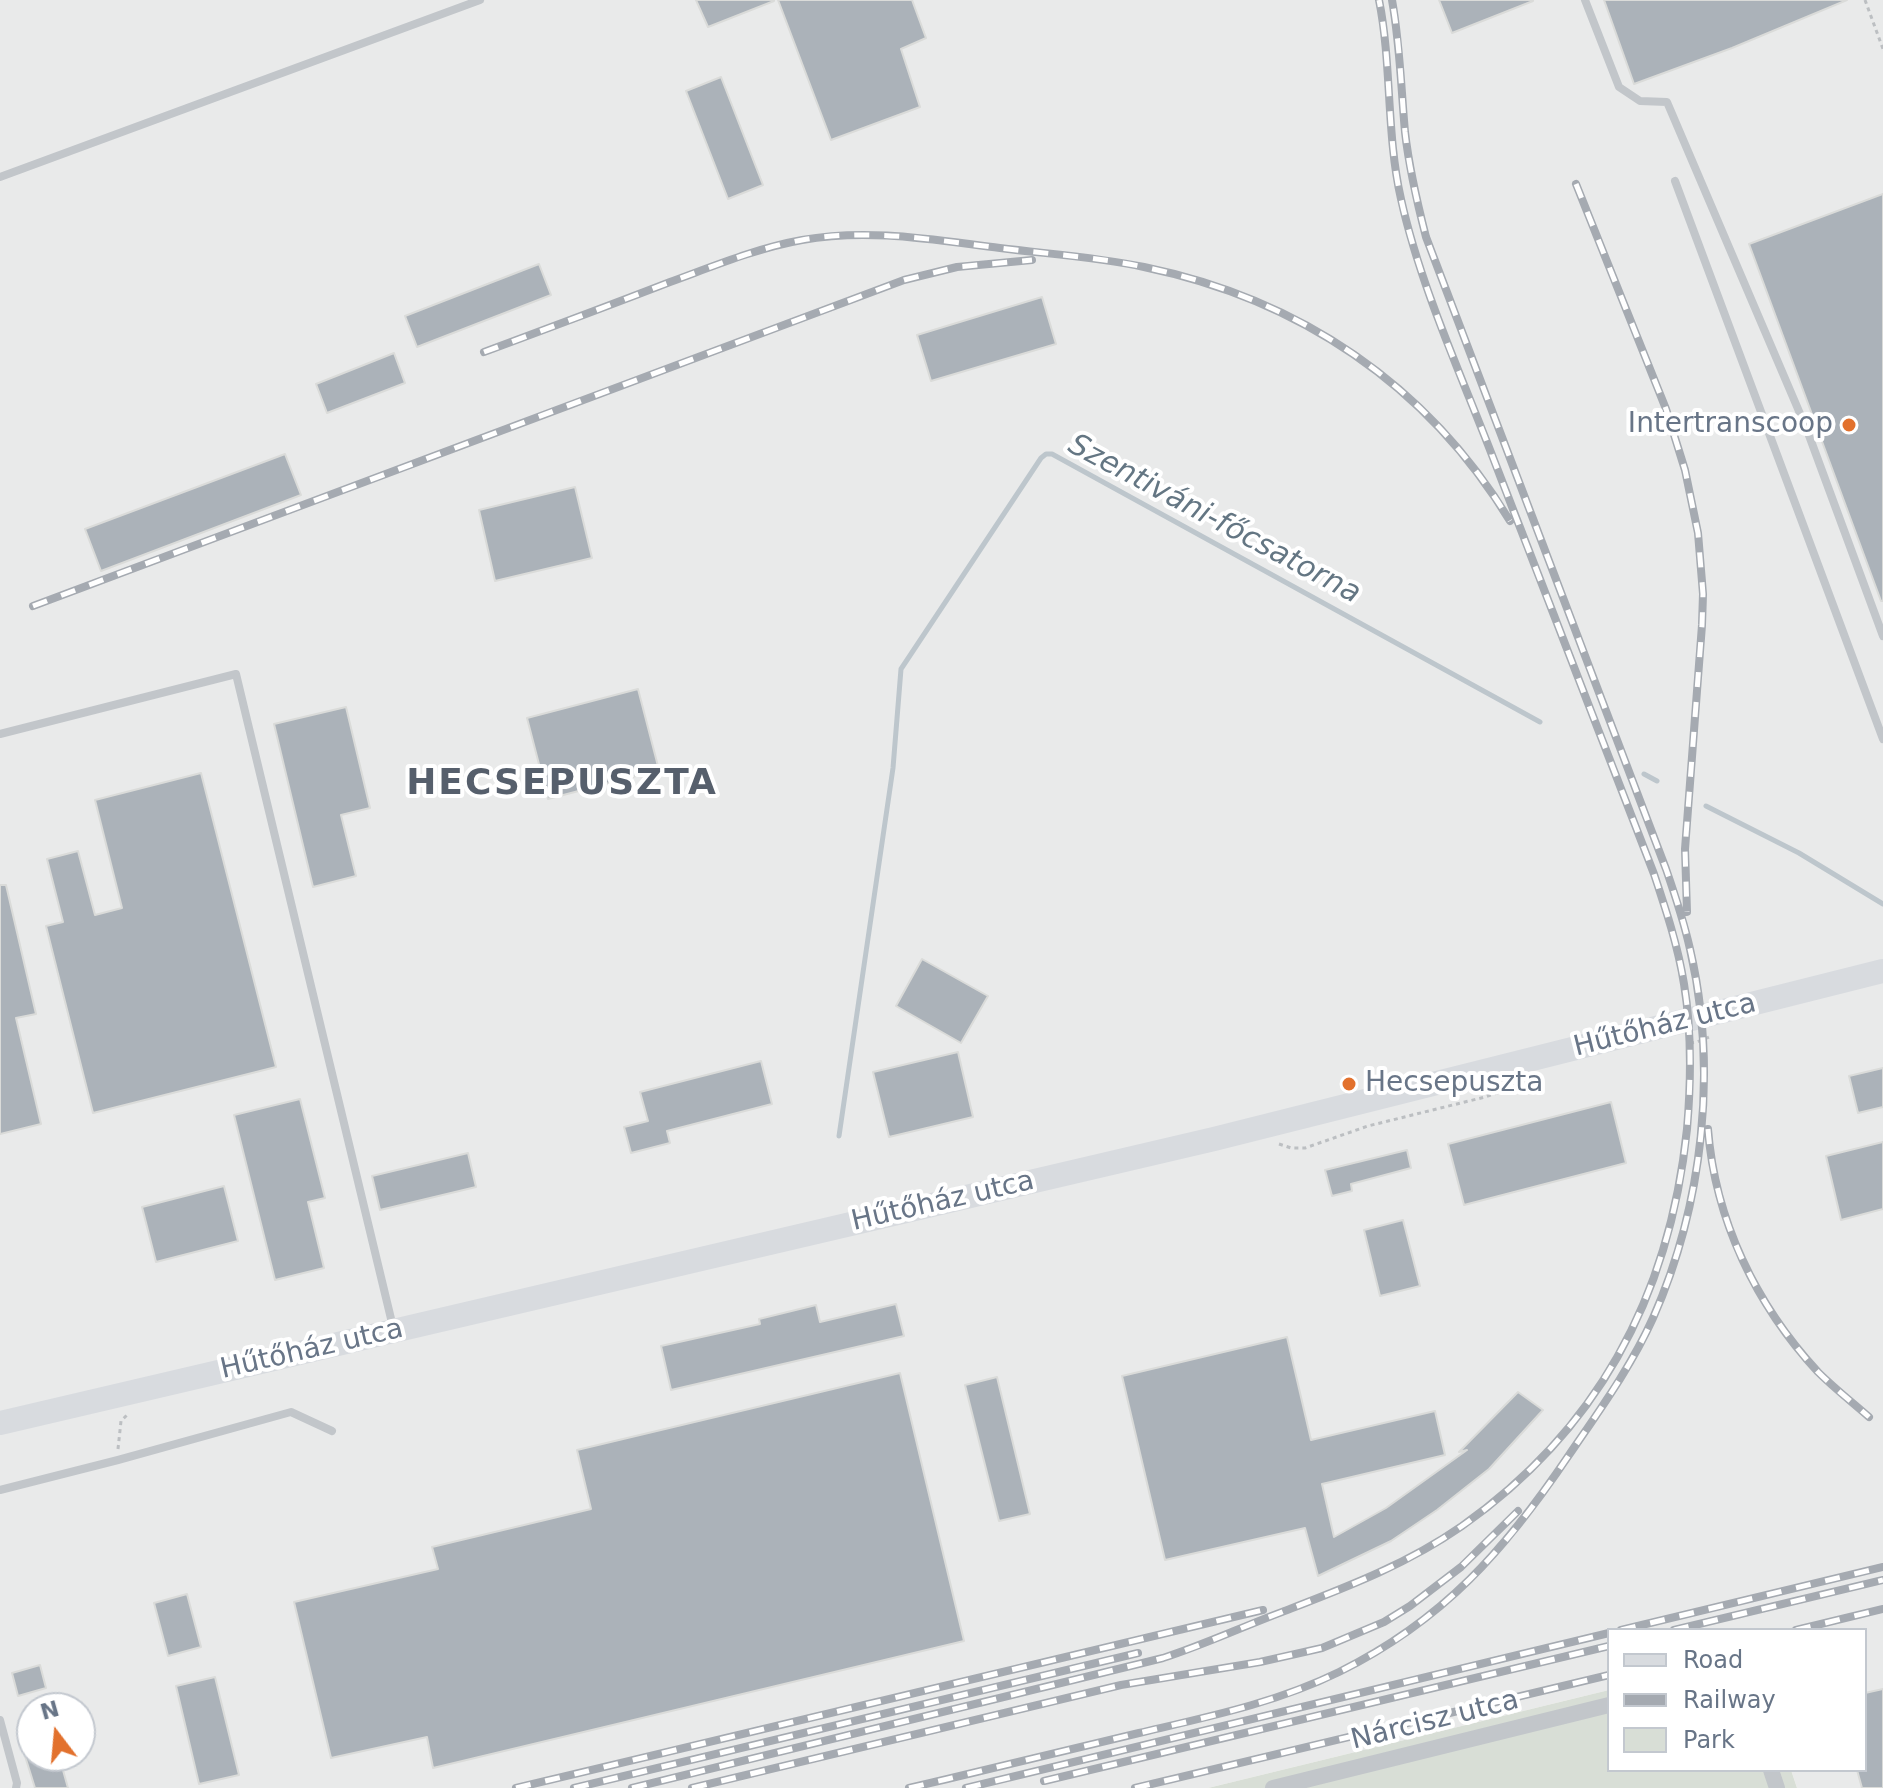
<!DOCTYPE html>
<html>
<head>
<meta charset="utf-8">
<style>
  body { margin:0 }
  #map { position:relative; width:1883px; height:1788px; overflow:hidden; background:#f9f9f6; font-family:"DejaVu Sans",sans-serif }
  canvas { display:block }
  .legend { position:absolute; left:1607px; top:1628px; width:260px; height:144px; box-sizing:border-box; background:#fff; border:2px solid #c3c8cf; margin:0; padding:10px 14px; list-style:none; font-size:24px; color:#687587 }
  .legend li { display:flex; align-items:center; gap:16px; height:40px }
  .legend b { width:40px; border:2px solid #c3c8cf }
  .north { position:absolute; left:16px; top:1692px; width:80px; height:80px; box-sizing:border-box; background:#fff; border:2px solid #c3c8cf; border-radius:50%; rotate:344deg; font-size:22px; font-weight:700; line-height:32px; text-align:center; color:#687587 }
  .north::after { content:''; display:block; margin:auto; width:28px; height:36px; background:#e2712d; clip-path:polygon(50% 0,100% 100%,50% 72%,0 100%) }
</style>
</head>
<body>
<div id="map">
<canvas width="1883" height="1788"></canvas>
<ul class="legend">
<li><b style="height:10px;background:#d8dbdf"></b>Road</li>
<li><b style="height:10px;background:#a5aab1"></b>Railway</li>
<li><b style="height:22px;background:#d8ded6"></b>Park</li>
</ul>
<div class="north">N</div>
</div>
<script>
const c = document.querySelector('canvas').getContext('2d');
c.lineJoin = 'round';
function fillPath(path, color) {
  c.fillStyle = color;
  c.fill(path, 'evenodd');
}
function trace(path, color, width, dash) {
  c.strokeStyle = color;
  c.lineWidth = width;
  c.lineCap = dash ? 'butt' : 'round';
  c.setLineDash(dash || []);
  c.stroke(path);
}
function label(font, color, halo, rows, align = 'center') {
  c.font = font + ' "DejaVu Sans",sans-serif';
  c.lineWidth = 8;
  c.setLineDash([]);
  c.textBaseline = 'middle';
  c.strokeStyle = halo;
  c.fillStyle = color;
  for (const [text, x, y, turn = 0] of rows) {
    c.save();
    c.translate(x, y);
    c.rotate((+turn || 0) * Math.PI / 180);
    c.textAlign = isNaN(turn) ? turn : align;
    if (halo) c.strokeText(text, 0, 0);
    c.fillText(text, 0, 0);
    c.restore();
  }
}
fillPath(new Path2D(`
  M0,0H1883V1788H1797L1791,1770H1865V1630H1609V1690L1208,1788H0ZM32,1708H80V1756H32Z`), '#e9eaea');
fillPath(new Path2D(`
  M1609,1690V1770H1791L1797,1788H1208Z`), '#d8ded6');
trace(new Path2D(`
  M1644,774L1657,781
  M1706,806L1799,853L1883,904
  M839,1136L893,768L901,669L1041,458L1046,454H1052L1540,722`), '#bdc6cc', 5);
const building = new Path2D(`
  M696,0H774V1L708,27Z
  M778,0H912L926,38L901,49L920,107L831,140Z
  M1439,0H1533V1L1452,33Z
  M1604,0H1847L1732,48L1634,84Z
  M721,77L763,185L728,199L686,91Z
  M1883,194V601H1881L1749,244Z
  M539,264L551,295L417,347L405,316Z
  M1042,297L1056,344L931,381L917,335Z
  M394,353L405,383L327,413L316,384Z
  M285,454L301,495L101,571L85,529Z
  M575,487L592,558L495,581L479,510Z
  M638,689L659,770L548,799L527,718Z
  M346,707L370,808L341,815L356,876L313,887L274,724Z
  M201,773L276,1067L93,1113L46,926L63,922L47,859L78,851L95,915L122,908L95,800Z
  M0,885H6L36,1014L16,1018L41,1124L0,1134Z
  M922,959L988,996L961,1043L896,1006Z
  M958,1052L973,1117L889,1137L873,1072Z
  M761,1061L772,1104L667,1131L670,1143L631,1153L624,1127L648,1121L640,1092Z
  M1883,1068V1107L1858,1113L1849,1076Z
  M300,1099L325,1198L308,1202L324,1268L275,1280L234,1115Z
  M1611,1102L1626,1163L1464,1205L1448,1144Z
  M1883,1142V1209L1841,1220L1826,1156Z
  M1407,1150L1411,1168L1351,1184L1352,1191L1332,1196L1325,1170Z
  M468,1153L476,1187L380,1210L372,1176Z
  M224,1186L238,1241L156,1262L142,1207Z
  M1403,1220L1420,1286L1380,1296L1364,1230Z
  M896,1304L904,1336L671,1390L661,1346L760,1324L759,1319L816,1305L820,1322Z
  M1287,1337L1311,1440L1435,1411L1445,1455L1322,1484L1334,1537L1386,1508L1467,1450L1459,1452L1518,1392L1543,1410L1489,1469L1437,1510L1391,1541L1318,1576L1305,1528L1165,1560L1122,1376Z
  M900,1373L964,1641L433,1768L427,1737L331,1758L294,1602L438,1569L432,1547L591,1509L577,1450Z
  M997,1377L1030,1514L999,1521L965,1385Z
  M187,1594L201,1647L168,1656L154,1603Z
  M40,1665L46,1688L18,1696L12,1673Z
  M215,1677L239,1775L199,1784L176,1686Z
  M1883,1689V1788H1862L1857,1770H1865V1693Z
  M25,1756H59L68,1788H35Z`);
fillPath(building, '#abb2b9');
trace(building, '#dadbd9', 2);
trace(new Path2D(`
  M1865,0L1883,49
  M1690,1043L1697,1042L1709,1037
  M1279,1144L1291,1148H1305L1368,1126L1485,1097L1517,1086
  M118,1449L121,1421L127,1415`), '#bcbfc2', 3, [4, 4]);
trace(new Path2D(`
  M1585,0L1619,87L1640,101L1667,102L1807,430L1883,636
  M0,177L480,0
  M1675,181L1883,739
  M0,734L236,674L393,1327
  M0,1490L118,1460L291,1412L332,1431
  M0,1720L17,1783L16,1788`), '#c2c6ca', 8);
trace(new Path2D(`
  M1771,1770L1777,1788
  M1273,1788L1609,1705`), '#c2c6ca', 16);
trace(new Path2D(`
  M0,1423L1214,1139L1883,971`), '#d8dbdf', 24);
const rail = new Path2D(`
  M1576,184L1666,409L1685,470L1698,533L1703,594L1702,625L1685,849L1687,912
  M484,352C546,329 608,306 670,282C714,266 757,248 802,240C869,228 934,240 1000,248C1048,254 1097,257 1144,267C1299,299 1427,384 1510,521
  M33,606L904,280L957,267L1032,260
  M1708,1129C1715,1220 1756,1305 1818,1372C1834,1388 1852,1402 1869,1417
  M1621,1630L1883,1567
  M1674,1630L1883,1580
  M1796,1630L1883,1609
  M1044,1781L1609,1646
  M516,1788L1263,1610
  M574,1788L1138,1653
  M632,1788L1163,1658C1203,1645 1242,1627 1282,1612C1344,1588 1406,1565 1462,1526C1598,1430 1670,1294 1687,1129C1691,1082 1692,1032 1684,984C1678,946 1666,910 1654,874C1600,734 1546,595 1492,455C1460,372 1420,285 1401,199C1386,133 1392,65 1379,0
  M692,1788L1121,1685L1260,1662L1322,1648L1384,1622L1410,1606L1461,1567L1518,1511
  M909,1788C986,1770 1063,1751 1139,1733C1207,1717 1276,1703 1339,1672C1444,1620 1505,1550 1569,1455C1599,1411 1631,1367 1653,1318C1703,1205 1718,1070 1690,949C1684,922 1675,895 1666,869L1426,237C1417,202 1409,167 1405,132C1401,88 1400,44 1392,0
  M966,1788L1609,1633
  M1135,1788L1609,1675`);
trace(rail, '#a5aab1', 8);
trace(rail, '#fff', 5, [15]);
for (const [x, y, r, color] of [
  [1849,425,8,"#e2712d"],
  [1349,1084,8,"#e2712d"]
]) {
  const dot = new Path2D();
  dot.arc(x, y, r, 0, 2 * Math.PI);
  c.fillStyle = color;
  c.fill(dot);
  trace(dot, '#fff', 3);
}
label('28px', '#687587', '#fff', [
  ["Intertranscoop",1833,425],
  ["Hecsepuszta",1365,1084,"left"]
], 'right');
label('28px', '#687587', '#fff', [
  ["Hűtőház utca",1665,1026,-14],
  ["Hűtőház utca",943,1202,-13],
  ["Hűtőház utca",312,1350,-13],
  ["Nárcisz utca",1435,1721,-14]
]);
label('italic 30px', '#647683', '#fff', [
  ["Szentiváni-főcsatorna",1214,520,28]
]);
c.letterSpacing = '2px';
label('bold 36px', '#565f6c', '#fff', [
  ["HECSEPUSZTA",562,785]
]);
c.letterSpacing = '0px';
</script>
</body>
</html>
